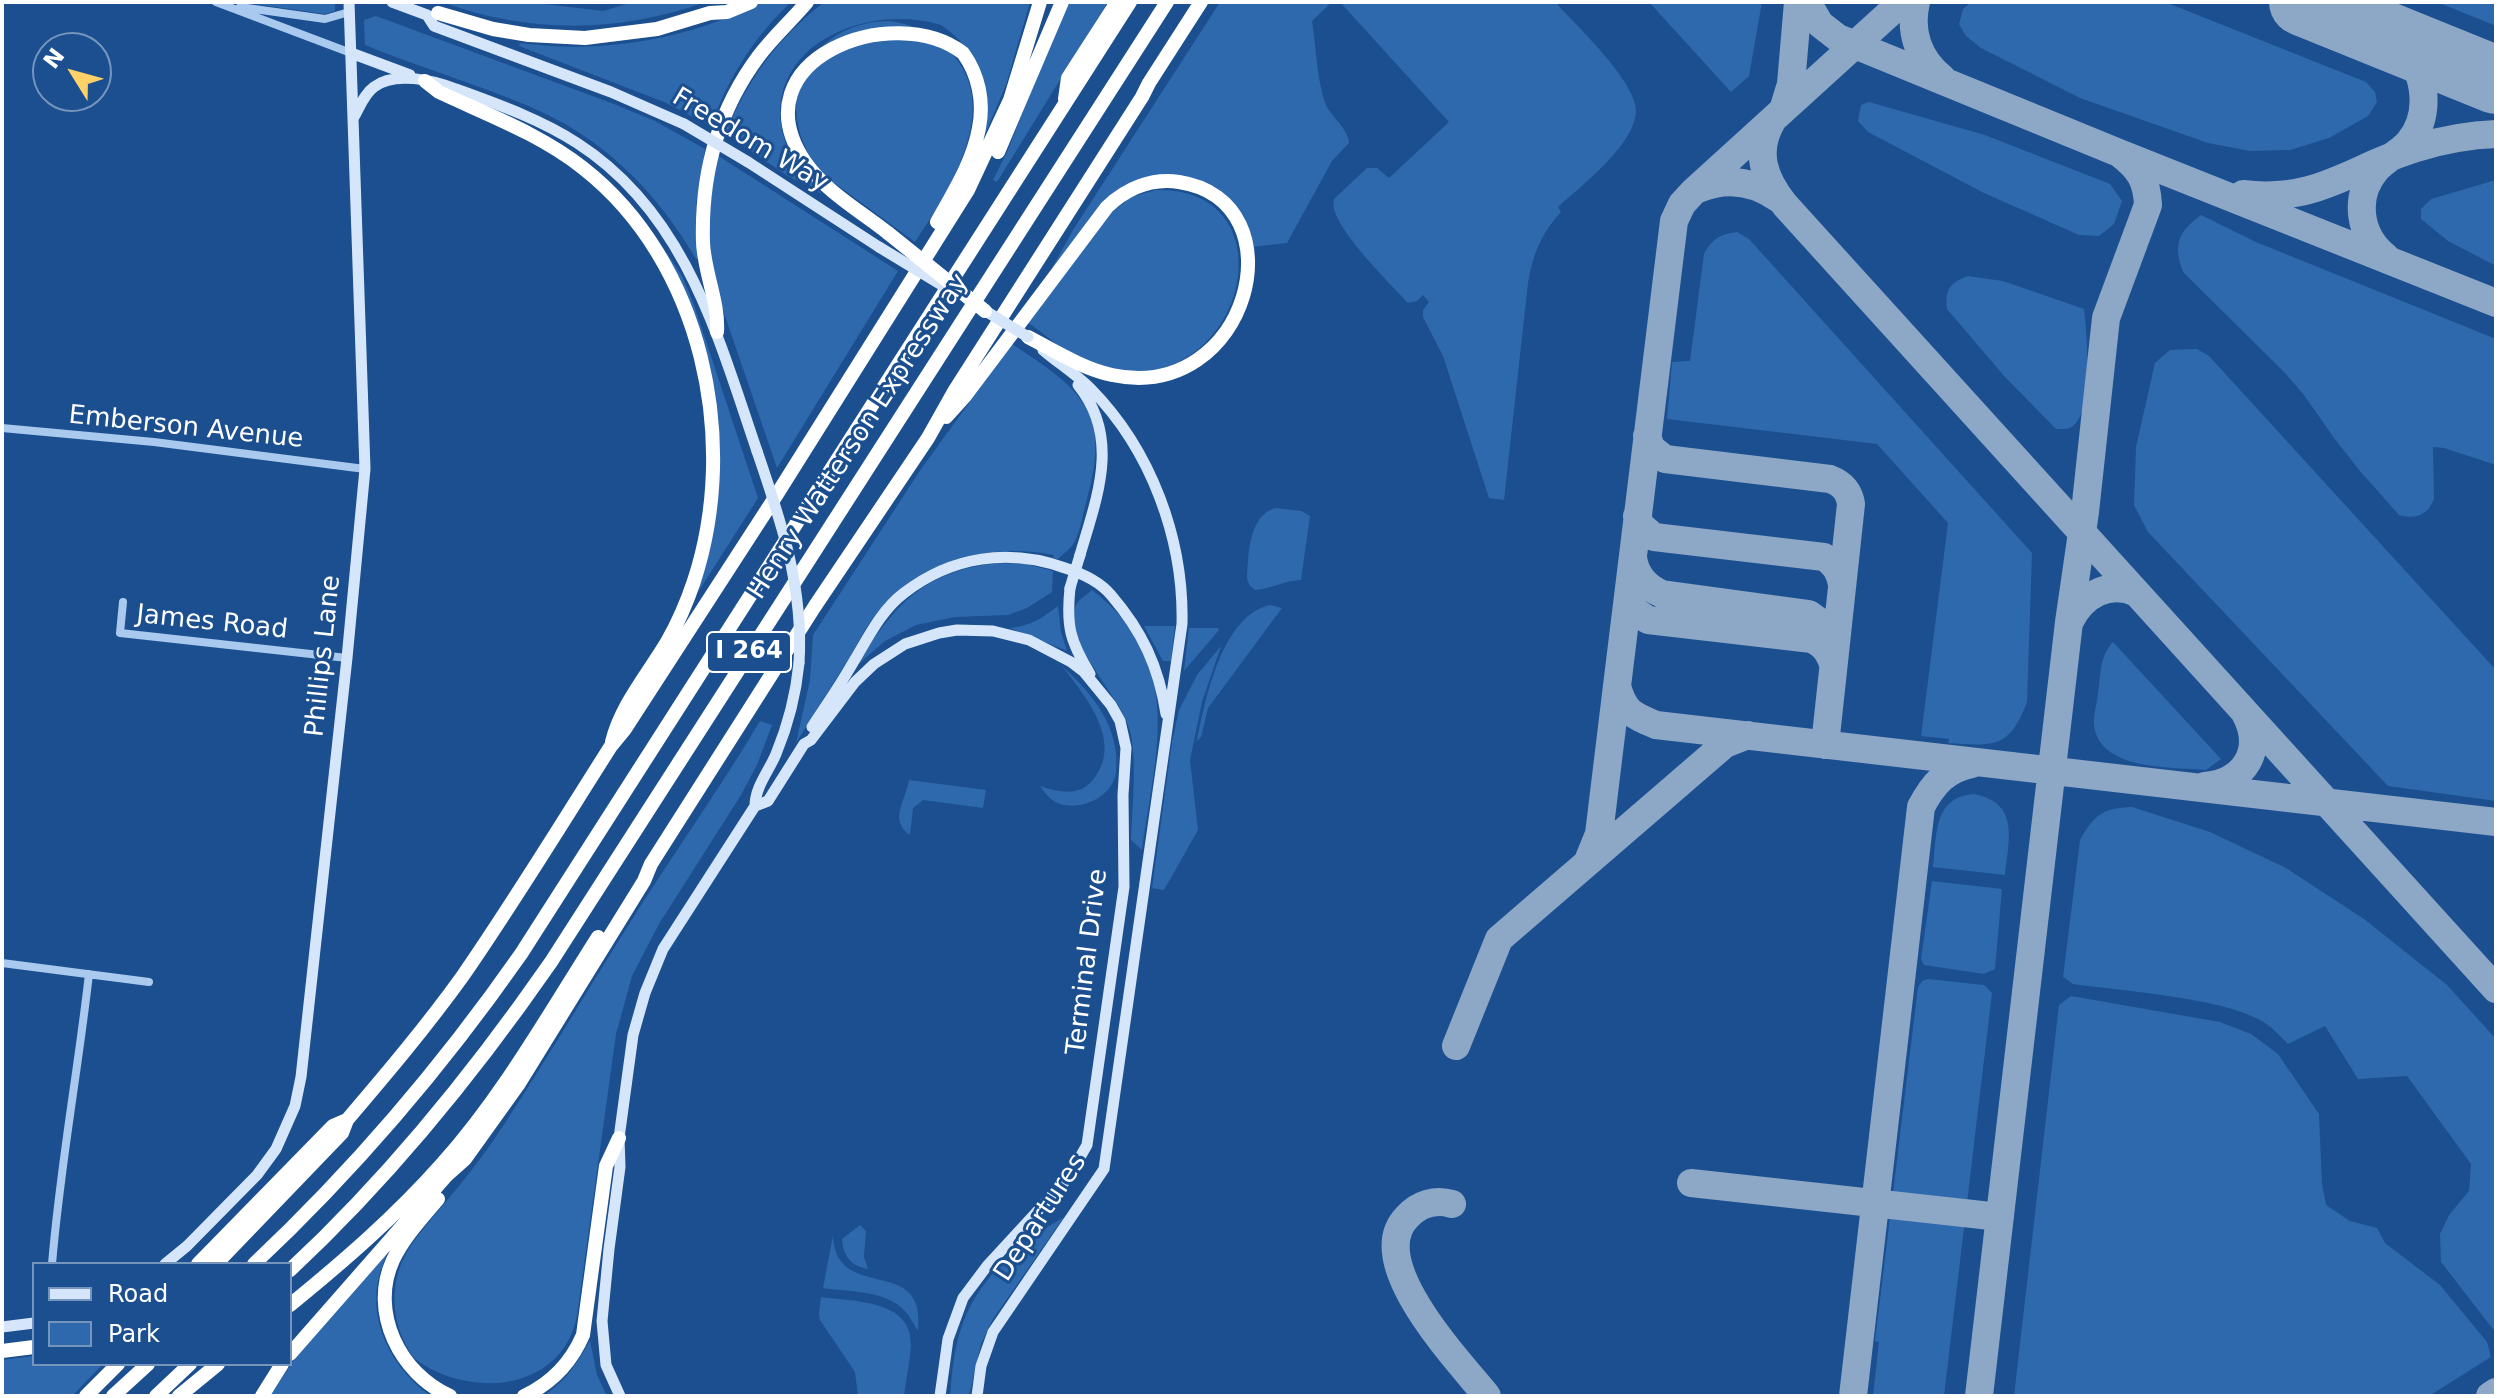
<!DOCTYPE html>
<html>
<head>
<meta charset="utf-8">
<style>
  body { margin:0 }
  #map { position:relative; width:2498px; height:1398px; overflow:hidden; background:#1b4f8f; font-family:"DejaVu Sans",sans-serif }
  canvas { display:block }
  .frame { position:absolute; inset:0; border:4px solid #fff; pointer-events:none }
  .legend { position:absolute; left:32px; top:1262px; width:260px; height:104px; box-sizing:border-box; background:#1b4f8f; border:2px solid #7695bc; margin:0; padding:10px 14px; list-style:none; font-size:24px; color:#fff }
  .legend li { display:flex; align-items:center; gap:16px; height:40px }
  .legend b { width:40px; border:2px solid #7695bc }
  .north { position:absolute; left:32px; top:32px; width:80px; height:80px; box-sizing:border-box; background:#1b4f8f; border:2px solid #7695bc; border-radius:50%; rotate:307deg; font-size:22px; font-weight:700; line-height:32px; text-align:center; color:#fff }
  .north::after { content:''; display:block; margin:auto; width:28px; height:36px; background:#ffd166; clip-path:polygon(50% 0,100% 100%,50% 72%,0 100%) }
</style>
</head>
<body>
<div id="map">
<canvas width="2498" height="1398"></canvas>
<div class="frame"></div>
<ul class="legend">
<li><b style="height:10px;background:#d6e6fa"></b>Road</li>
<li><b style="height:22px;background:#2e69ad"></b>Park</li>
</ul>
<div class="north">N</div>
</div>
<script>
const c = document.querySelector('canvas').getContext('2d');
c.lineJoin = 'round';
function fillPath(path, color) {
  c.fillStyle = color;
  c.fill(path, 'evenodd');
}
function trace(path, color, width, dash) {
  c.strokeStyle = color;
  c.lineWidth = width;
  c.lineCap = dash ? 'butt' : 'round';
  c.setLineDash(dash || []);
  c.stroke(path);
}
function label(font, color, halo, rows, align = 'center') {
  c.font = font + ' "DejaVu Sans",sans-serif';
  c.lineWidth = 6;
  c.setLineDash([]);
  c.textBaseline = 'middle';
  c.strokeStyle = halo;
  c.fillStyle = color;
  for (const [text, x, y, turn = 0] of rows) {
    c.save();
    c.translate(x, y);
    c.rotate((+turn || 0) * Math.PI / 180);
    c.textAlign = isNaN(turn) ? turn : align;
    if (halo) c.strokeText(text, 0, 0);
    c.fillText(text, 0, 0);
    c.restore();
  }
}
fillPath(new Path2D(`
  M241,2H335V11L325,14Z
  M442,2H527L603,11L633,2H706C619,33 529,34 442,2Z
  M762,2H791C754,37 728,78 711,126L664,102L519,46L520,43C602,54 687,40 762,2Z
  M824,2H1030L1006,85L980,146C985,122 980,110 975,86C972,75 972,61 967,50C962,41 950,31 941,25C856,0 749,57 789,151C797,168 812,180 822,194L788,176L725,134C749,78 776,40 824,2Z
  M1067,2H1108L997,182L993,180L1007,152Z
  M1220,2H1332L1312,21C1316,46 1317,81 1326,105C1332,118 1348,128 1349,143L1332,161L1287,243L1251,247L1215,192L1142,179L1052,268L1073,230Z
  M1340,2H1555C1576,25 1636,81 1636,111C1635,145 1581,186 1558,207L1561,212C1541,234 1533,254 1528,283L1504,500L1489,498L1443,356L1423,317V310L1429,302L1423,295L1417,301L1408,303C1391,284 1326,222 1334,199L1367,168H1377L1389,178L1449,122Z
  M1649,2H1762L1749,76L1731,92Z
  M1971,2H2165L2366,82L2375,92L2377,102L2368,116L2329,138L2290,150L2250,151L2208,143L2080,98L1981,48L1966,36L1959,24L1963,9Z
  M2437,2H2496V26Z
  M376,16L614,104L655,121L705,149L696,204L698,259H696C656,190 600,135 526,105C474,83 418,67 365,45L364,20Z
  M889,21C914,24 932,34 949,51C1005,105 949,192 915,242L818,171C811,162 808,154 804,144C778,81 822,21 889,21Z
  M1869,102L1985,135L2110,184L2122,201L2114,224L2099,236L2079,235L1984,193L1868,132L1858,121L1861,105Z
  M717,155L898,271L777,468L713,281L708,220Z
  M2496,180V266L2448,241L2421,219V209L2431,199Z
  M1156,190C1299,186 1243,414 1093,365C1068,357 1049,336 1028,323L1112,212L1131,197Z
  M2201,215L2256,242L2496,339V465L2444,448L2433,447L2434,499C2428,515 2415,520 2399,515L2360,471L2334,438L2304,395L2285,373L2183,272C2173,244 2178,232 2201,215Z
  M1737,232L1749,239L2032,553L2027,702C2009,749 1995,746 1948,743L1949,739L1921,736L1948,523L1877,444L1667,419L1672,362L1690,361L1704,254C1712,239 1720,234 1737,232Z
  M667,253L682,276L693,302L758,498L693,600L716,420L664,255Z
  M1968,276L2003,281L2084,309C2087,332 2093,410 2074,425C2069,430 2062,429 2056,429L2005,377L1947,309C1945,290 1949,283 1968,276Z
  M1012,344C1081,389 1112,412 1087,499C1083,513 1081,529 1075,541C1072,548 1063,554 1058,559L1053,558L1054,555C989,542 920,561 877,613C867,625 859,641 851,655C833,684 814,713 796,743L810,680L813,635L921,469Z
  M2197,349L2209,356L2496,670V801L2388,786L2148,532L2134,505L2136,447L2155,363L2170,350Z
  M1276,508L1301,511L1310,516L1301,580C1285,580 1271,589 1255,590L1250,586L1247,579C1248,555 1249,514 1276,508Z
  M998,563L1026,564L1053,571L1052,592L1027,608L1008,615L955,617L916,625L885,641L855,667C894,607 921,571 998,563Z
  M1092,590C1186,662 1156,750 1142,850L1131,840C1132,806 1137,768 1131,735C1125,698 1054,635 1078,602C1081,598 1088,594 1092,590Z
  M1270,605L1282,608L1208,708L1201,737L1197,741C1205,700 1222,615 1270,605Z
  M1058,606L1061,632L1067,651L1010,628C1031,626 1042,618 1058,606Z
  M1144,626H1175L1171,661H1163Z
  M1189,628H1218L1219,630L1184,671Z
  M2113,642L2221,759L2206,770C2173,767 2099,771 2094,725C2093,716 2097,703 2098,694C2101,674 2099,657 2113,642Z
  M1221,646L1202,702L1190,760L1198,830L1164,890L1152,888L1172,742L1179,710L1197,675Z
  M1062,666C1092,693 1121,728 1116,772C1113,797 1080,812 1058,803C1050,800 1045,793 1040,786C1058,792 1078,797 1092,781C1125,743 1086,697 1062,666Z
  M760,721L772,725L757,765L741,795L659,924L632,976L616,1034L577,1316C561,1394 467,1398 415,1359C395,1334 389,1297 400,1267C410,1241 432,1219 449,1198C470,1173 489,1148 507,1120C552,1051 594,979 638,910C678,847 722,785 760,721Z
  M909,780L986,790L983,808L923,800L913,808L910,835C888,820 906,800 909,780Z
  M1974,794C2020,803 2009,840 2005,875L1933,867C1937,835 1933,797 1974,794Z
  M2132,807L2210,832L2286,868L2364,919L2447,985L2496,1039V1333L2441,1262L2440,1234L2449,1215L2469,1191L2471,1164L2407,1076L2358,1079L2325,1026L2288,1044C2281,1037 2274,1029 2265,1023C2228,998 2121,991 2073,984L2063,977L2080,840C2095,814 2103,808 2132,807Z
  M1932,881L2002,889L1995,969L1984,974L1924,965L1921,959Z
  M1928,979L1984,985L1992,993L1944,1396H1873L1879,1342L1875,1341L1918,987L1922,981Z
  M2071,996L2220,1022L2251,1034L2278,1054L2319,1114L2322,1184L2326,1205L2350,1221L2377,1228L2385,1243L2440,1285L2487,1342L2491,1357L2429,1396H2014L2059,1005Z
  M1064,1217L993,1319L981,1344L969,1396H950C952,1372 954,1346 963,1323C980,1276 1022,1241 1064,1217Z
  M860,1225L866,1231L864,1257L868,1269C851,1266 843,1256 842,1239Z
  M833,1235C835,1305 927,1252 918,1331C914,1325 910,1316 904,1310C885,1290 848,1292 823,1288Z
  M384,1255L386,1257C361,1309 387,1365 431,1396H270L294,1360Z
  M821,1297C855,1302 911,1299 911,1345C910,1362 906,1379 904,1396H858L855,1372L820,1320L819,1314Z
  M590,1340L597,1375L607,1396H543C566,1381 577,1364 590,1340Z
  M34,1356V1364H103L72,1396H2V1360Z`), '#2e69ad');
trace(new Path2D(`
  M1807,2L1820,24L1838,38L2119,153L2496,303
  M1902,2L1694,191L1682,204L1674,221L1617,686C1624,712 1632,715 1656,725L2496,822
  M1916,2C1909,31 1918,59 1942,78
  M2373,30C2384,36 2396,41 2404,50C2427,74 2431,116 2409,142C2400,153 2385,159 2376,170C2353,197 2359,236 2386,257
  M1783,110L1791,84L1798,2
  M1772,121C1754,152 1764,179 1785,205L2496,989
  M1698,189C1727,177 1754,181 1779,199
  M2243,194C2318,203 2350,168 2416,148C2442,140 2469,135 2496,134
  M1647,436L1651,448L1665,459L1830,479C1843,484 1849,491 1851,504L1825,745
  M1637,516L1641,526L1654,537L1824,557C1835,564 1839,571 1842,584
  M1633,557C1635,575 1646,587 1662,594L1809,614L1824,625L1835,648
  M1628,598L1635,611L1648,620L1812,639C1824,645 1829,652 1833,664
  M2070,621C2083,595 2109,580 2137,593
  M2205,786C2245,782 2265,750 2245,713
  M1588,861L1599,834L1617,686
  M1456,1046L1499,939L1725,744L1748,735
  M1691,1183L2000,1217
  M1452,1204C1435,1199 1419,1204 1407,1217C1363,1262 1459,1361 1487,1396
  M1853,1396L1921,807C1933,784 1946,769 1972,764
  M1979,1396L2069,622L2085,512L2106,318L2148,205C2147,180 2139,168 2119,153
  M2490,1396L2496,1392`), '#8da7c7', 28);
trace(new Path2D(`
  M2303,2L2496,80`), '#8da7c7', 68);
trace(new Path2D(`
  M216,2L351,53
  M240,7L325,19L349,12
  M2,428L154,442L365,469
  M123,602L120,633L347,658
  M2,963L149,982
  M52,1264C60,1167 78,1071 89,974`), '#a9c9ee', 8);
trace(new Path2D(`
  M392,2L427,15L434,26L611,92L684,124
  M351,53L410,75
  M354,117C360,107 364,94 374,87C394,71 433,80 456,89C497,104 540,119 577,143C686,213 718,337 757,451
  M748,162L879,247
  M1078,385C1121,438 1097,497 1080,555
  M1070,588C1066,626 1070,641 1090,674
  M812,727C825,707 839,687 851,666C867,640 880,611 904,593C952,556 1009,548 1065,568C1081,573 1100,582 1111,595C1142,631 1159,667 1166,714
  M755,806L768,801L804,744L811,740L855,682L874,664L905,644L939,633L957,630L993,631L1029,640L1071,662L1084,672L1111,705L1120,721L1126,748L1123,795L1124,887L1087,1145L1068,1178L987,1266L963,1298L948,1339L940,1396
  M165,1264L187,1246L257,1175L276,1149L295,1106L301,1077L347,658L365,469L349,2
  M2,1327L34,1323
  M620,1396L606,1365L602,1321L609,1249L620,1167L619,1138L633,1035L645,993L663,949L755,806C755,787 769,771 776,754C788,725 796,694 799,663
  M977,1396L981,1366L993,1332L1104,1169L1182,624C1184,539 1151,450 1091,389C1076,374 1058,363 1043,350`), '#d6e6fa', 11);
trace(new Path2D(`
  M438,13L493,29L529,35L585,38L657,29L710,13L727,12L751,2
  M425,81L439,92C488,115 540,134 583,168C703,262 740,441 694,581C687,602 678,623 667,642C648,674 621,705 612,742
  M1065,99L1068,78L1117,2
  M998,152L1062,2
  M888,233C860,211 825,191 805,162C736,59 894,0 963,53C979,75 984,102 979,128C973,162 953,193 937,222
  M717,332C719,302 704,272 703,242C701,175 718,111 758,57C773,37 791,21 807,2
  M946,417L965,396L1107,207C1127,188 1152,178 1179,182C1302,201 1249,404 1112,375C1083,369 1055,351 1028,337
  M438,1199C422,1218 404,1237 393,1260C369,1312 400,1374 450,1396
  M198,1264L333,1126L347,1120
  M216,1264L342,1133L347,1120C387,1073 426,1027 462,977C514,902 562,823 611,746L625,729L774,499L968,190L1010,100L1040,2
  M254,1264C354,1170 442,1067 521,954L1130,2
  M290,1270C389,1178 474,1073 551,962L1167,2
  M290,1305C344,1261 396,1216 442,1164C503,1096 549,1014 598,937
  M2,1351L34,1347
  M290,1354L447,1175L465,1159L518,1085L644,881L651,864L815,606L928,438L955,390L1142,97L1149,83L1201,2
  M86,1396L118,1364
  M113,1396L148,1364
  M156,1396L190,1364
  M179,1396L218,1364
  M262,1396L282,1364
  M524,1396C552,1383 571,1363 583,1335L606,1166L619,1138`), '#fff', 14);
trace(new Path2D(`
  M684,124L748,162
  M879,247L950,290
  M979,307L1028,337
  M757,451C781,521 804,588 799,663
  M1070,588L1080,555`), '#d6e6fa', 11);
trace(new Path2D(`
  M888,233L985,311`), '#fff', 14);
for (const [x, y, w] of [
  [749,652,84]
]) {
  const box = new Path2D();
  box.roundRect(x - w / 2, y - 20, w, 40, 6);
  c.fillStyle = '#1b4f8f';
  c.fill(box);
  trace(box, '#fff', 2);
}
label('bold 24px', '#fff', null, [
  ["I 264",749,652]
]);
label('26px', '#fff', '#1b4f8f', [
  ["Freedom Way",750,141,31],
  ["Emberson Avenue",186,428,6],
  ["Henry Watterson Expressway",859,437,-57],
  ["James Road",212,623,6],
  ["Phillips Lane",324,656,-84],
  ["Terminal Drive",1088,962,-83],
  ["Departures",1041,1218,-57]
]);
</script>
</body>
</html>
